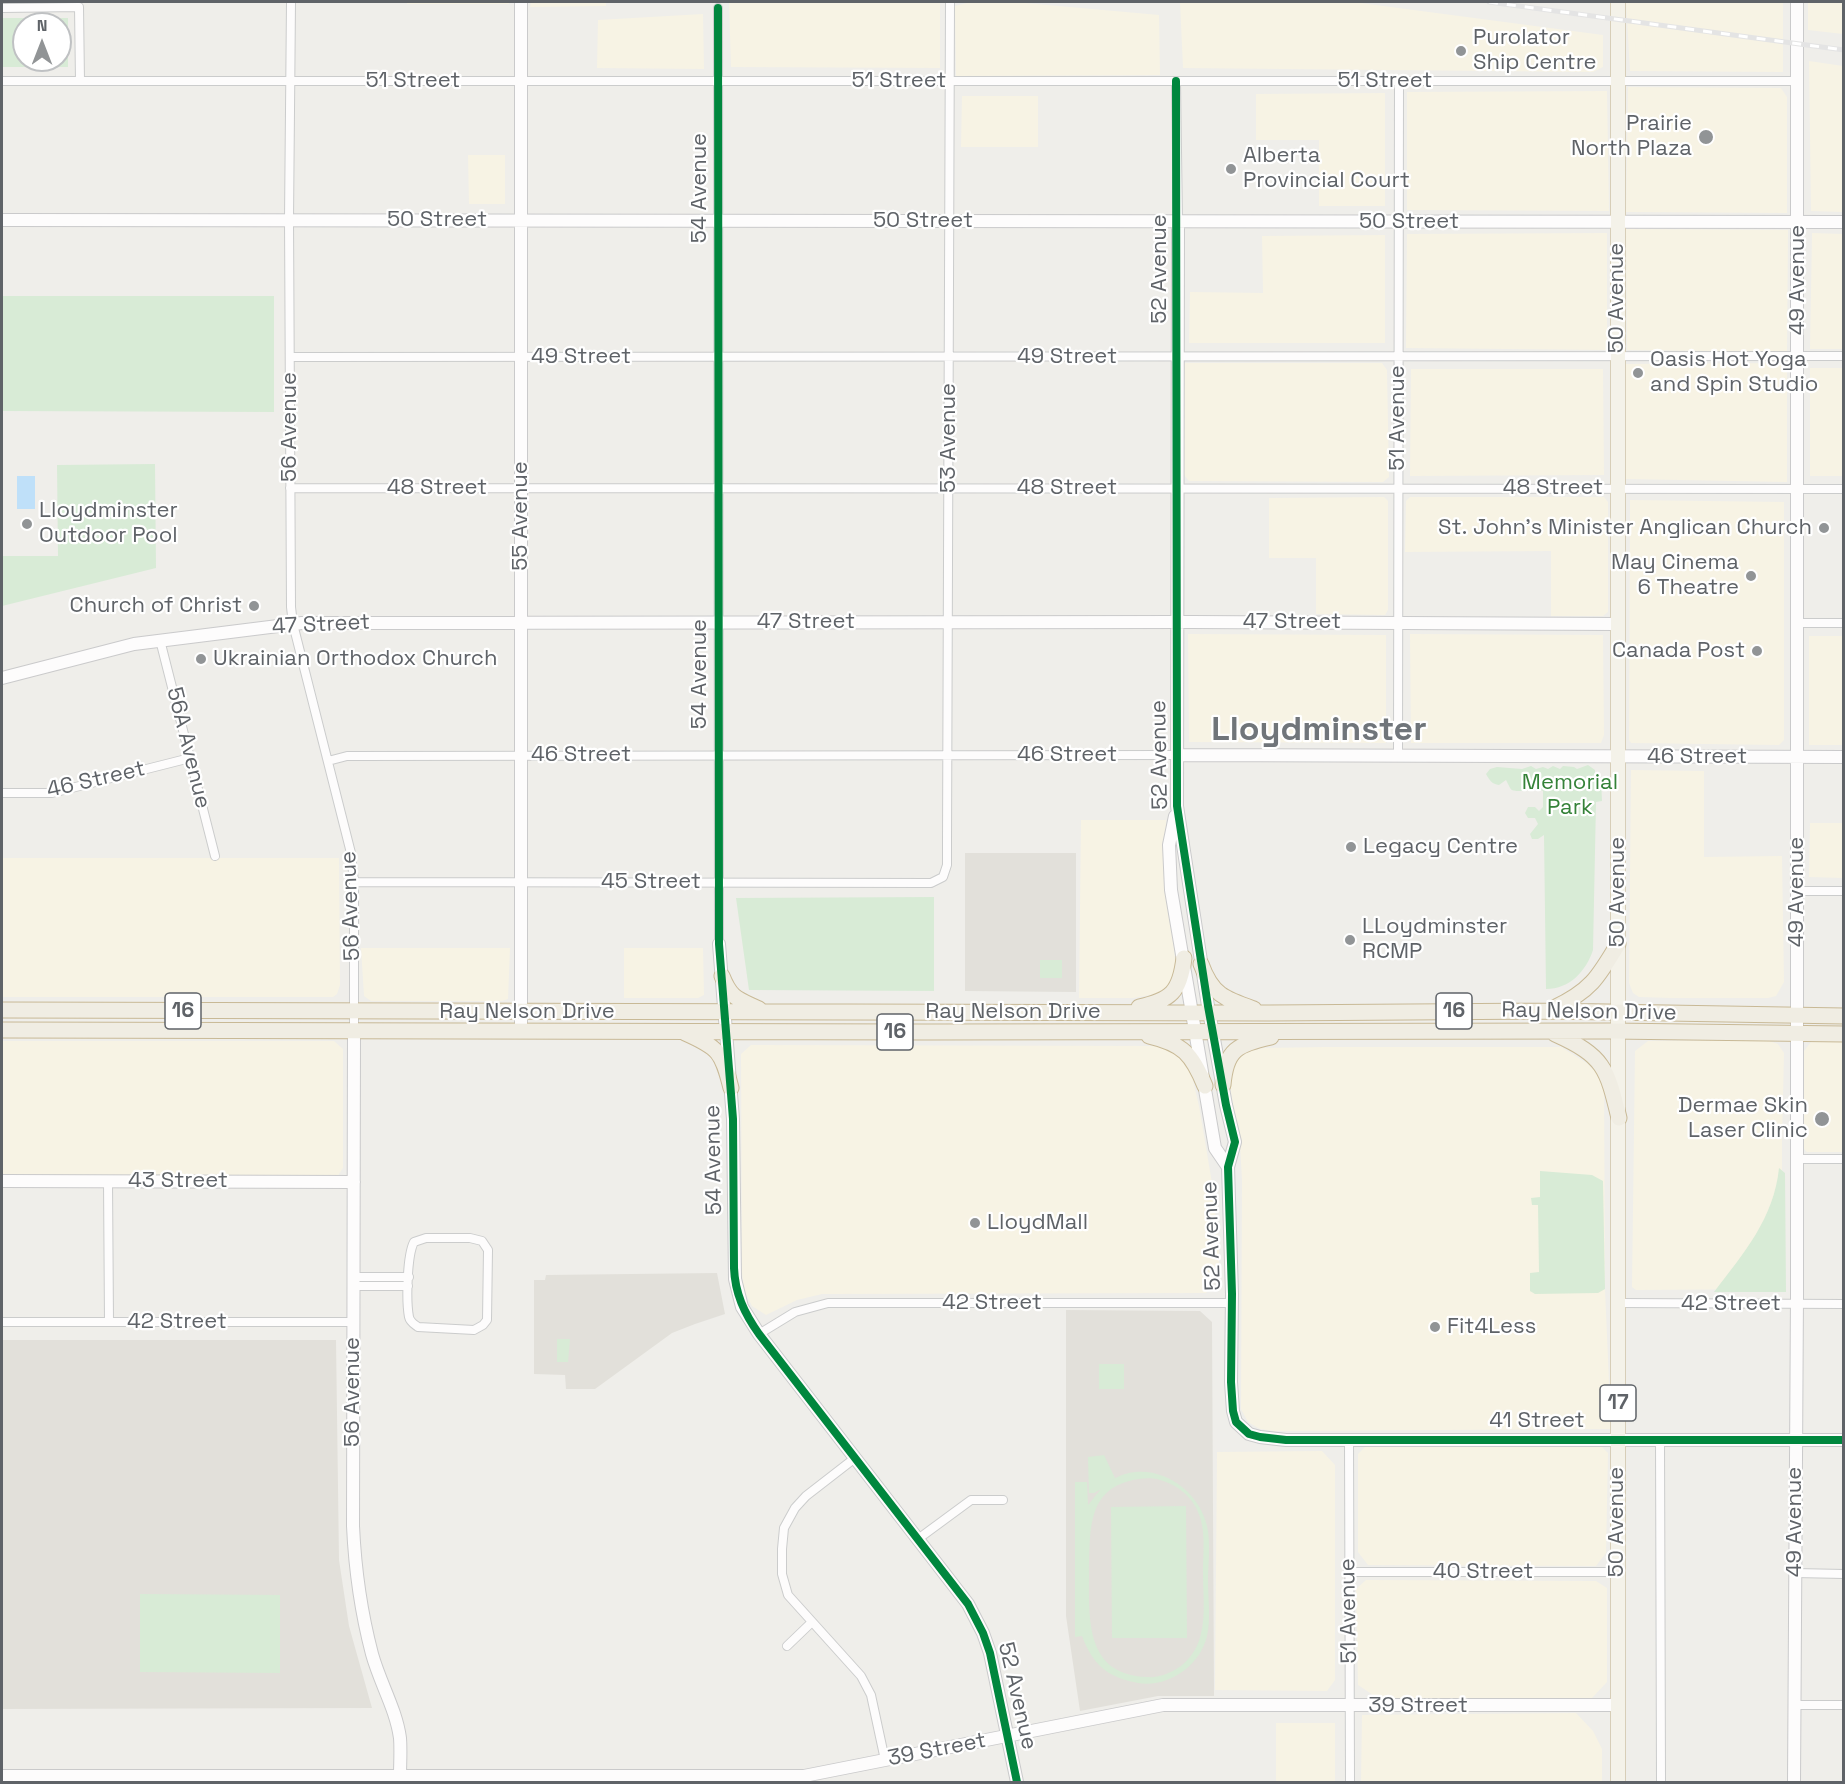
<!DOCTYPE html>
<html>
<head>
<meta charset="utf-8">
<style>
  body { margin:0 }
  #map { position:relative; width:1845px; height:1784px; overflow:hidden; background:#efeeea; font-family:"Space Grotesk",sans-serif }
  canvas { display:block }
  .frame { position:absolute; inset:0; border:3px solid #5f6368; pointer-events:none }
  .north { position:absolute; left:12px; top:12px; width:60px; height:60px; box-sizing:border-box; background:#fff; border:2px solid #bfc1c3; border-radius:50%; rotate:0deg; font-size:16px; font-weight:700; line-height:24px; text-align:center; color:#5f6368 }
  .north::after { content:''; display:block; margin:auto; width:21px; height:27px; background:#919496; clip-path:polygon(50% 0,100% 100%,50% 72%,0 100%) }
</style>
</head>
<body>
<div id="map">
<canvas width="1845" height="1784"></canvas>
<div class="frame"></div>
<div class="north">N</div>
</div>
<script>
const c = document.querySelector('canvas').getContext('2d');
c.lineJoin = 'round';
function fillPath(path, color) {
  c.fillStyle = color;
  c.fill(path, 'evenodd');
}
function trace(path, color, width, dash) {
  c.strokeStyle = color;
  c.lineWidth = width;
  c.lineCap = dash ? 'butt' : 'round';
  c.setLineDash(dash || []);
  c.stroke(path);
}
function label(font, color, halo, rows, align = 'center') {
  c.font = font + ' "Space Grotesk",sans-serif';
  c.lineWidth = 4.5;
  c.setLineDash([]);
  c.textBaseline = 'middle';
  c.strokeStyle = halo;
  c.fillStyle = color;
  for (const [text, x, y, turn = 0] of rows) {
    c.save();
    c.translate(x, y);
    c.rotate((+turn || 0) * Math.PI / 180);
    c.textAlign = isNaN(turn) ? turn : align;
    if (halo) c.strokeText(text, 0, 0);
    c.fillText(text, 0, 0);
    c.restore();
  }
}
fillPath(new Path2D(`
  M407,2H509V4H407Z
  M531,2H606V6L530,7Z
  M729,2H940V68L731,67Z
  M971,2H1014L1159,15L1160,75L956,76L955,6Z
  M1180,2H1353L1603,35V67L1593,72L1183,68Z
  M1626,2H1783V72L1630,71Z
  M1808,2H1843V34L1808,30Z
  M703,14L704,69L597,68L598,20Z
  M1809,61L1843,66V212L1811,211Z
  M1628,87L1781,88L1787,97V213L1626,212Z
  M1607,91L1609,211L1407,210V92Z
  M1385,93V206H1319V140H1256V94Z
  M962,96H1038V147H961Z
  M468,155H505V204H469Z
  M1626,229L1788,230L1787,352L1627,350Z
  M1607,233V350L1406,348L1407,234Z
  M1812,233L1843,234V349H1810Z
  M1385,235V343H1189L1190,292L1263,293L1262,236Z
  M1184,363H1382L1387,370L1389,477L1383,482L1189,481L1184,475Z
  M1787,363V482L1626,479V364Z
  M1810,368H1843V476H1810Z
  M1411,369H1603L1604,475L1410,476Z
  M1384,497L1388,501V610L1385,615L1316,614V558H1269V498Z
  M1410,497H1604L1608,502V612L1603,616H1551V551L1405,552L1406,501Z
  M1630,500L1784,502V740L1779,745L1631,743L1629,740Z
  M1188,634L1386,635V743L1189,742Z
  M1410,634L1603,635L1604,735L1601,743H1411Z
  M1809,636H1843V745H1809Z
  M1631,770L1704,771V857L1782,856L1784,982L1776,996L1768,998H1671L1639,997L1633,993L1629,983Z
  M1081,820H1166L1165,862L1176,969L1170,987L1161,993L1133,998H1079Z
  M1810,823H1843V878L1809,877Z
  M2,858H339L340,985L337,994L333,997H2Z
  M361,948H510L508,999L502,1001H371L364,996Z
  M624,948H703L704,995L698,998H624Z
  M1820,1039H1843V1152H1807L1803,1148L1804,1051L1811,1042Z
  M1766,1040L1778,1044L1784,1053L1782,1140V1289L1636,1290L1632,1287L1635,1051L1648,1041Z
  M2,1041H334L343,1049V1168L337,1177L2,1176Z
  M751,1045L1161,1046L1182,1058L1190,1068L1199,1106L1212,1183L1219,1245V1276L1206,1293L822,1294L797,1300L766,1315L752,1306L744,1290L742,1273L741,1054Z
  M1325,1047H1561L1588,1064L1600,1077L1604,1084L1605,1289L1611,1429L1275,1431L1260,1429L1248,1422L1241,1409L1242,1180L1240,1144L1229,1081L1233,1060L1251,1051L1264,1048Z
  M1601,1446L1608,1453L1606,1553L1596,1566L1368,1565L1358,1552V1454L1365,1447Z
  M1322,1451L1335,1465V1680L1327,1691L1215,1690L1217,1452Z
  M1366,1580L1596,1581L1607,1588V1682L1591,1699H1379L1358,1685L1356,1589Z
  M1576,1713L1593,1731L1602,1749V1782H1361L1362,1715Z
  M1276,1723H1335V1782H1276Z`), '#f7f3e4');
fillPath(new Path2D(`
  M965,853H1076V992L965,991Z
  M717,1273L725,1314L695,1324L672,1333L595,1389H566L565,1375L534,1374V1280H545L546,1275Z
  M1066,1310L1200,1311L1212,1322L1214,1696H1158L1080,1711L1066,1616Z
  M2,1340H336L339,1560L349,1626L372,1708L2,1709Z`), '#e2e0da');
fillPath(new Path2D(`
  M2,18H68V67H2ZM24,24H60V60H24Z
  M2,296H274V412L2,411Z
  M155,464L156,568L2,606V556H58L57,465Z
  M1588,765L1595,770V776L1601,781L1602,801L1596,802L1593,950C1586,971 1570,989 1546,989L1544,835L1538,839H1532L1530,834L1538,824L1535,818H1528L1525,813L1528,807H1535L1539,811L1543,807V791L1539,789L1538,780L1530,781L1523,791C1509,791 1512,791 1506,780L1499,785C1492,784 1490,781 1486,774L1490,769L1497,767L1522,769L1531,766L1536,769L1543,767L1548,769L1553,766L1560,769L1563,766L1574,767L1577,769Z
  M934,897V991L749,990L736,898Z
  M1040,960H1062V978H1040Z
  M1779,1168L1785,1173L1786,1292H1714C1744,1253 1774,1218 1779,1168Z
  M1540,1171L1592,1175L1603,1181L1605,1289L1598,1293L1535,1294L1530,1291V1273L1539,1272L1538,1205H1532L1531,1198L1540,1197Z
  M557,1339H570L568,1362H557Z
  M1099,1364H1124V1389H1099Z
  M1104,1455L1115,1478L1112,1480C1150,1457 1198,1486 1207,1526C1211,1543 1208,1564 1208,1581C1208,1598 1211,1619 1207,1636C1200,1666 1168,1688 1138,1683C1107,1677 1093,1665 1082,1636L1075,1637V1482H1087L1088,1505L1101,1489L1094,1493H1089L1088,1457ZM1150,1478C1168,1480 1186,1490 1195,1506C1207,1526 1203,1551 1203,1573C1203,1606 1210,1643 1181,1666C1171,1673 1159,1678 1147,1677C1085,1675 1089,1619 1089,1573C1090,1524 1087,1481 1150,1478Z
  M1186,1506L1187,1638H1112L1111,1507Z
  M140,1594L280,1595V1673L140,1672Z`), '#d8ebd6');
fillPath(new Path2D(`
  M17,476H35V509H17Z`), '#bfe0f9');
const street = new Path2D(`
  M291,2L289,219L291,607L293,624L351,853L354,882V1031
  M2,8L79,7L80,81
  M718,8L719,944
  M2,81H1797
  M1176,81L1178,221
  M290,357L1844,356
  M290,488L1844,489
  M1797,623H1844
  M160,640L215,856
  M1398,756L1399,81
  M328,761L347,756L1177,755
  M2,793H52L190,758
  M354,882L931,883L943,877L947,865V839L950,2
  M1797,891H1844
  M1797,1159H1844
  M108,1181L109,1322
  M470,1238L482,1241L488,1250L487,1320L483,1325L474,1330L418,1327C414,1324 410,1322 409,1317C406,1301 407,1255 414,1242L426,1238Z
  M353,1277H409
  M353,1286H408
  M1618,1303L1844,1304
  M2,1322H353
  M759,1334L795,1312L828,1303H1232
  M1349,1439L1350,1782
  M1660,1440L1661,1782
  M855,1458L806,1496L795,1508L784,1528L782,1549V1574L788,1595L861,1676L871,1695L885,1760
  M918,1539L971,1500H1003
  M1348,1572H1617
  M1795,1573L1844,1574
  M787,1646L812,1622
  M1794,1705H1844`);
const secondary = new Path2D(`
  M2,220L1844,222
  M1178,221L1177,806L1208,1006L1226,1105L1235,1142L1228,1167L1232,1294L1231,1382L1233,1411L1236,1422L1249,1434L1260,1437L1286,1440H1844
  M2,678L134,644L302,623L1190,622L1617,624
  M1177,755L1844,757
  M1175,816L1169,845L1171,890L1215,1148L1228,1167
  M719,944L733,1119L735,1279L742,1307L759,1334L968,1604L983,1633L990,1653L1017,1782
  M354,1031L353,1526C355,1569 361,1612 372,1654C380,1683 396,1709 400,1738C401,1750 400,1764 400,1776
  M521,1031V2
  M2,1181L354,1182
  M2,1776H804L1163,1705H1618
  M1794,1782L1797,1296V2`);
const primary = new Path2D(`
  M1618,2V1782`);
const highway = new Path2D(`
  M1201,964C1212,995 1225,999 1254,1009
  M722,976C731,999 738,999 759,1009
  M1139,1007C1171,1000 1180,992 1184,958
  M1554,1008C1590,991 1598,978 1618,944
  M2,1010L1269,1013L1549,1011L1844,1016
  M2,1030L925,1032L1611,1031L1844,1034
  M685,1033C719,1048 722,1052 731,1088
  M1555,1034C1604,1056 1607,1068 1619,1118
  M1149,1036C1183,1044 1192,1054 1205,1086
  M1223,1085C1226,1049 1237,1045 1271,1037`);
trace(street, '#cbcccc', 10);
trace(secondary, '#cacacb', 14);
trace(primary, '#d7ceb8', 16);
trace(highway, '#c8b996', 17);
trace(street, '#fdfcfc', 8);
trace(secondary, '#fdfcfc', 12);
trace(primary, '#f4f2e9', 14);
trace(highway, '#f0ede3', 15);
const rail = new Path2D(`
  M1489,2L1844,50`);
trace(rail, '#e4e4e4', 5);
trace(rail, '#fff', 3, [9]);
trace(new Path2D(`
  M718,8L719,944L733,1119L734,1268C735,1293 744,1313 759,1334L968,1604L983,1633L990,1653L1017,1782
  M1176,81L1177,806L1208,1006L1226,1105L1235,1142L1228,1167L1232,1294L1231,1382L1233,1411L1236,1422L1249,1434L1260,1437L1286,1440H1844`), '#00873e', 8);
for (const [x, y, r, color] of [
  [1461,51,6,"#919496"],
  [1706,137,8,"#919496"],
  [1231,169,6,"#919496"],
  [1638,373,6,"#919496"],
  [27,524,6,"#919496"],
  [1824,528,6,"#919496"],
  [1751,576,6,"#919496"],
  [254,606,6,"#919496"],
  [1757,651,6,"#919496"],
  [201,659,6,"#919496"],
  [1351,847,6,"#919496"],
  [1350,940,6,"#919496"],
  [1822,1119,8,"#919496"],
  [975,1223,6,"#919496"],
  [1435,1327,6,"#919496"]
]) {
  const dot = new Path2D();
  dot.arc(x, y, r, 0, 2 * Math.PI);
  c.fillStyle = color;
  c.fill(dot);
  trace(dot, '#fff', 2);
}
for (const [x, y, w] of [
  [183,1011,36],
  [1454,1011,36],
  [895,1032,36],
  [1618,1403,36]
]) {
  const box = new Path2D();
  box.roundRect(x - w / 2, y - 18, w, 36, 4.5);
  c.fillStyle = '#fff';
  c.fill(box);
  trace(box, '#5f6368', 1.5);
}
label('bold 21px', '#5f6368', null, [
  ["16",183,1011],
  ["16",1454,1011],
  ["16",895,1032],
  ["17",1618,1403]
]);
label('22px', '#5f6368', '#fff', [
  ["Purolator",1473,38],
  ["Ship Centre",1473,63],
  ["Prairie",1692,124,"right"],
  ["North Plaza",1692,149,"right"],
  ["Alberta",1243,156],
  ["Provincial Court",1243,181],
  ["Oasis Hot Yoga",1650,360],
  ["and Spin Studio",1650,385],
  ["Lloydminster",39,511],
  ["Outdoor Pool",39,536],
  ["St. John's Minister Anglican Church",1812,528,"right"],
  ["May Cinema",1739,563,"right"],
  ["6 Theatre",1739,588,"right"],
  ["Church of Christ",242,606,"right"],
  ["Canada Post",1745,651,"right"],
  ["Ukrainian Orthodox Church",213,659],
  ["Legacy Centre",1363,847],
  ["LLoydminster",1362,927],
  ["RCMP",1362,952],
  ["Dermae Skin",1808,1106,"right"],
  ["Laser Clinic",1808,1131,"right"],
  ["LloydMall",987,1223],
  ["Fit4Less",1447,1327]
], 'left');
label('22px', '#5f6368', '#fff', [
  ["51 Street",413,81],
  ["51 Street",899,81],
  ["51 Street",1385,81],
  ["54 Avenue",700,188,-90],
  ["50 Street",437,220],
  ["50 Street",923,221],
  ["50 Street",1409,222],
  ["52 Avenue",1160,269,-90],
  ["49 Avenue",1798,280,-90],
  ["50 Avenue",1617,298,-90],
  ["49 Street",581,357],
  ["49 Street",1067,357],
  ["51 Avenue",1398,418,-90],
  ["56 Avenue",290,427,-90],
  ["53 Avenue",949,438,-90],
  ["48 Street",437,488],
  ["48 Street",1067,488],
  ["48 Street",1553,488],
  ["55 Avenue",521,516,-90],
  ["47 Street",806,622],
  ["47 Street",1292,622],
  ["47 Street",321,625,-3],
  ["54 Avenue",700,674,-90],
  ["56A Avenue",188,748,76],
  ["46 Street",581,755],
  ["46 Street",1067,755],
  ["52 Avenue",1160,755,-91],
  ["46 Street",1697,757],
  ["46 Street",96,780,-13],
  ["45 Street",651,882],
  ["50 Avenue",1618,892,-90],
  ["49 Avenue",1797,892,-90],
  ["56 Avenue",351,906,-92],
  ["Ray Nelson Drive",527,1012],
  ["Ray Nelson Drive",1013,1012],
  ["Ray Nelson Drive",1589,1012,1],
  ["54 Avenue",714,1160,-91],
  ["43 Street",178,1181],
  ["52 Avenue",1212,1236,-92],
  ["42 Street",992,1303],
  ["42 Street",1731,1304],
  ["42 Street",177,1322],
  ["56 Avenue",353,1392,-90],
  ["41 Street",1537,1421],
  ["50 Avenue",1617,1522,-90],
  ["49 Avenue",1795,1522,-90],
  ["40 Street",1483,1572],
  ["51 Avenue",1349,1611,-91],
  ["52 Avenue",1017,1696,77],
  ["39 Street",1418,1706],
  ["39 Street",937,1750,-11]
]);
label('22px', '#348238', '#fff', [
  ["Memorial",1570,783],
  ["Park",1570,808]
]);
label('bold 34px', '#70757a', '#fff', [
  ["Lloydminster",1319,731]
]);
</script>
</body>
</html>
